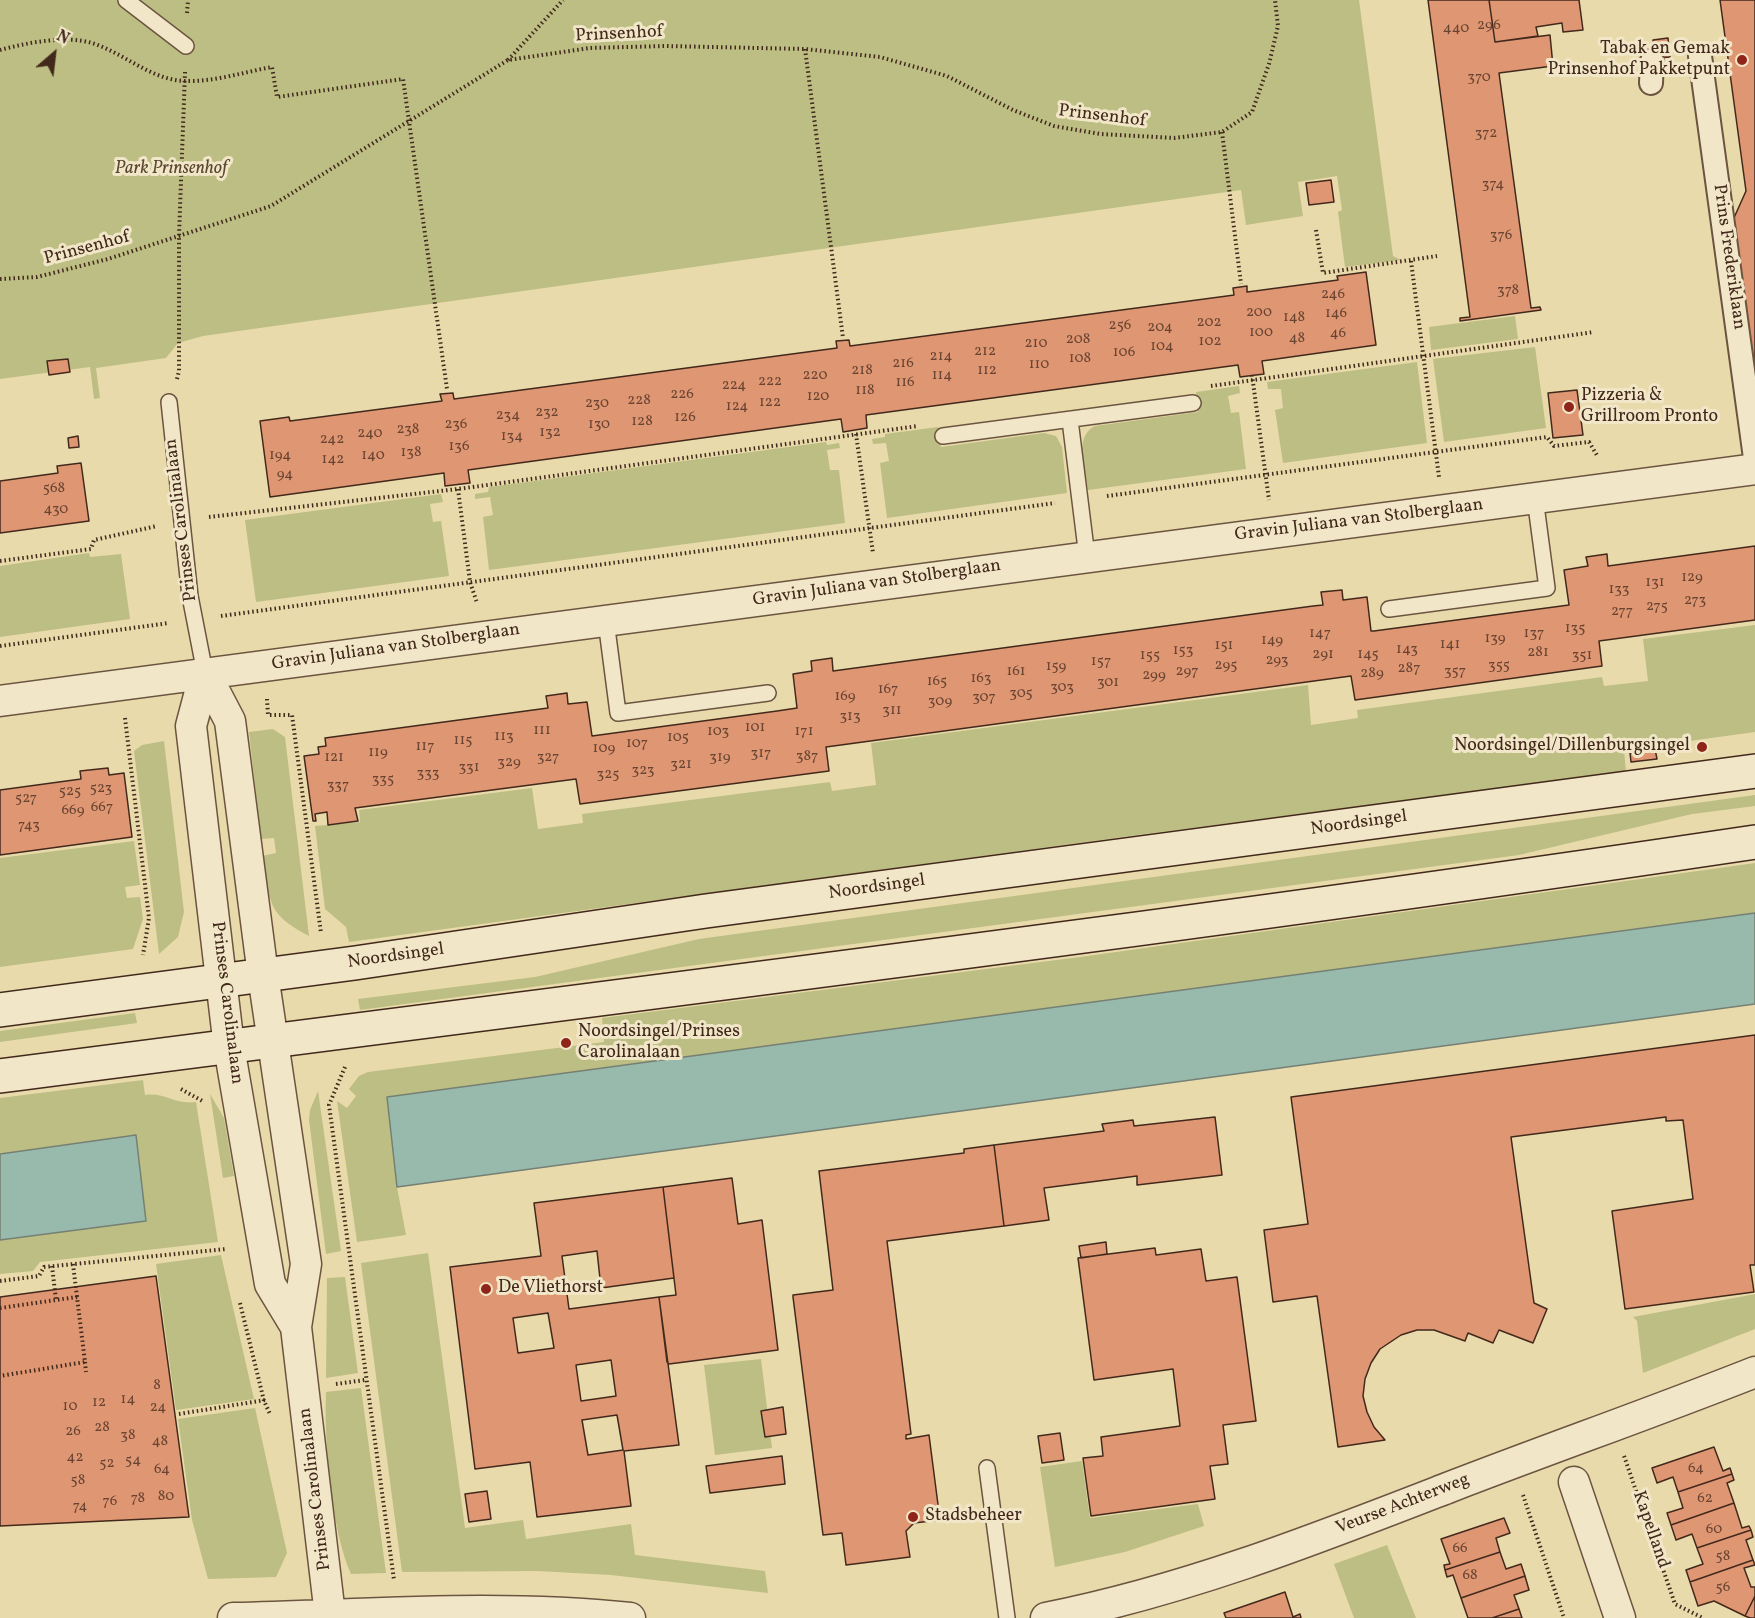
<!DOCTYPE html>
<html>
<head>
<meta charset="utf-8">
<style>
  body { margin:0 }
  #map { position:relative; width:1755px; height:1618px; overflow:hidden; background:#e9daab; font-family:Vollkorn,serif }
  canvas { display:block }
  .north { position:absolute; left:24px; top:24px; width:60px; height:60px; -webkit-text-stroke:4px #f1e7c8; paint-order:stroke; rotate:28deg; font-size:16px; font-weight:700; line-height:24px; text-align:center; color:#42291c }
  .north::after { content:''; display:block; margin:auto; width:21px; height:27px; background:#42291c; clip-path:polygon(50% 0,100% 100%,50% 72%,0 100%) }
</style>
</head>
<body>
<div id="map">
<canvas width="1755" height="1618"></canvas>
<div class="north">N</div>
</div>
<script>
const c = document.querySelector('canvas').getContext('2d');
c.lineJoin = 'round';
function fillPath(path, color) {
  c.fillStyle = color;
  c.fill(path, 'evenodd');
}
function trace(path, color, width, dash) {
  c.strokeStyle = color;
  c.lineWidth = width;
  c.lineCap = dash ? 'butt' : 'round';
  c.setLineDash(dash || []);
  c.stroke(path);
}
function label(font, color, halo, rows, align = 'center') {
  c.font = font + ' Vollkorn,serif';
  c.lineWidth = 6;
  c.setLineDash([]);
  c.textBaseline = 'middle';
  c.strokeStyle = halo;
  c.fillStyle = color;
  for (const [text, x, y, turn = 0] of rows) {
    c.save();
    c.translate(x, y);
    c.rotate((+turn || 0) * Math.PI / 180);
    c.textAlign = isNaN(turn) ? turn : align;
    if (halo) c.strokeText(text, 0, 0);
    c.fillText(text, 0, 0);
    c.restore();
  }
}
fillPath(new Path2D(`
  M0,0H1359L1393,256L1401,260L1345,267L1338,212L1342,210L1337,176L1298,182L1303,216L1246,225L1241,190L203,336L178,343L166,358L96,368L100,398L94,399L90,367L0,379Z
  M1515,316L1518,339L1431,350L1429,327Z
  M1535,347L1546,428L1444,442L1433,359Z
  M1417,362L1427,443L1283,463L1275,410L1283,408L1281,389H1268L1267,382Z
  M1239,386L1240,393L1228,396L1231,413L1239,412L1246,469L1088,490C1085,469 1073,437 1095,426L1198,412L1196,392Z
  M938,427L941,447L1044,433L1056,436L1062,447L1067,493L887,518L880,463L889,461L886,443L873,444L872,439L885,437V434Z
  M826,442L827,445L839,443L840,448L827,450L830,470H839L845,523L489,570L483,517L493,515L490,497L475,499V494L488,492L489,487Z
  M441,494L443,502L430,504L433,522L441,521L449,576L256,602L245,520Z
  M89,553L90,557L121,554L130,619L0,637V566Z
  M1755,625V732L1624,750L1626,772L1137,835L349,942L346,927L325,909L315,826L360,822L359,810L532,788L538,829L583,823L582,814L830,782L832,791L876,785L871,743L1308,685L1311,725L1358,718L1357,710L1602,677L1604,686L1648,681L1643,639Z
  M273,729L285,737L309,936C265,913 271,901 262,856L276,853L274,838L261,839L249,732Z
  M164,741L184,912L178,937L159,954L134,751L142,745Z
  M1755,795V806L1692,814L1519,855L360,1010L358,999L535,977L699,939Z
  M134,841L140,885L125,887L127,898L140,897L143,919L133,949L0,967V858Z
  M1755,863V913L397,1187L406,1235L357,1242L337,1101L347,1108L356,1096L349,1089L359,1076L368,1072L604,1042L602,1018L1080,957Z
  M135,1013L137,1023L0,1042V1031Z
  M143,1080L145,1095C165,1092 175,1105 196,1102L218,1242L40,1262L33,1271L0,1274V1240L146,1220L136,1135L0,1154V1098Z
  M318,1091L341,1251L326,1254L309,1120L310,1110Z
  M210,1094L224,1118L234,1176L223,1178Z
  M428,1253L465,1528L523,1520L526,1539L631,1524L635,1555L765,1571L768,1593L611,1575L537,1571L402,1572L361,1263Z
  M221,1255L254,1399L176,1410L156,1264Z
  M345,1277L358,1373L326,1378L327,1278Z
  M1755,1294V1329L1643,1373L1637,1321L1633,1317Z
  M761,1359L772,1448L715,1455L704,1365Z
  M361,1388L386,1573L351,1574C331,1529 324,1441 326,1392Z
  M255,1408L287,1553L276,1577L208,1579L192,1520L178,1419Z
  M1082,1461L1090,1518L1198,1504L1204,1526L1125,1552L1055,1567L1040,1467Z
  M1387,1545L1416,1618H1354L1334,1564Z`), '#bcbe84');
const water = new Path2D(`
  M1755,913V1004L397,1187L387,1097Z
  M136,1135L146,1221L0,1240V1154Z`);
fillPath(water, '#97baad');
trace(water, '#758073', 1.5);
const building = new Path2D(`
  M1428,0H1489L1495,42L1550,35L1553,66L1499,73L1531,308L1540,307L1541,310L1460,321V318L1470,317Z
  M1489,0H1579L1583,30L1563,32L1562,23L1536,27L1538,36L1495,42Z
  M1720,0H1755V376L1733,220L1746,191Z
  M1668,38L1670,57L1655,58L1653,40Z
  M1331,180L1334,202L1309,205L1306,183Z
  M1366,272L1376,345L1262,361L1264,374L1240,377L1238,365L866,415L867,428L843,432L841,419L468,470L470,483L445,486L444,473L270,497L260,421L289,417L290,421L442,401L440,394L453,393L454,399L837,348L836,341L849,340L850,346L1227,296L1234,295L1233,288L1247,286V292L1338,280L1337,276Z
  M68,359L70,372L49,375L47,361Z
  M1577,390L1583,435L1553,438L1548,393Z
  M78,436L79,447L69,448L68,438Z
  M81,463L89,521L0,533V481L58,473L57,466Z
  M1755,546V620L1599,641L1602,666L1355,700L1351,676L826,747L829,771L580,804L576,779L355,808L358,821L328,825L327,812L315,814L316,821H313L304,756L319,754L318,747L326,746L325,738L548,708L546,696L567,693L568,704L587,702L592,736L777,711L797,708L793,674L812,671L811,661L832,658L833,671L1313,606L1323,605L1321,592L1342,590L1343,600L1367,597L1371,631H1374L1569,605L1564,570L1588,566L1586,557L1607,554L1608,566Z
  M1655,749L1657,759L1631,762L1630,753Z
  M108,768L109,775L124,773L132,837L0,855V790L81,779L80,771Z
  M1755,1035V1265H1750L1754,1292L1625,1309L1612,1211L1693,1199L1683,1120L1666,1121V1117L1511,1137L1534,1303L1547,1309L1533,1343L1499,1330L1493,1343L1468,1333L1465,1341L1434,1330H1417L1401,1335L1380,1349L1371,1363L1365,1379L1363,1396L1367,1412L1374,1427L1385,1440L1338,1447L1317,1296L1273,1302L1264,1230L1308,1224L1291,1097Z
  M1215,1117L1222,1175L1137,1185V1176L1044,1188L1049,1220L1004,1226L994,1145L1104,1131L1102,1124L1133,1120L1134,1126Z
  M994,1145L1004,1226L887,1241L911,1434L906,1435V1439L929,1435L940,1520L914,1523L906,1531L910,1557L846,1565L842,1533L823,1535L793,1297V1295L833,1290L819,1171L964,1153V1149Z
  M732,1178L738,1224L762,1220L778,1350L669,1364L667,1362L659,1297L676,1295L663,1187Z
  M663,1187L674,1278L601,1288L597,1251L562,1256L569,1309L659,1297L679,1445L624,1451L631,1506L537,1517L530,1462L475,1469L450,1267L541,1256L534,1203ZM548,1313L554,1348L518,1353L513,1318ZM611,1360L616,1396L581,1401L576,1365ZM617,1415L623,1450L588,1455L582,1420Z
  M1106,1242L1107,1254L1081,1258L1079,1246Z
  M1155,1248L1156,1255L1201,1249L1206,1281L1237,1277L1256,1421L1223,1425L1228,1464L1210,1466L1215,1499L1091,1516L1083,1458L1103,1456L1101,1437L1180,1426L1173,1369L1094,1380L1078,1258Z
  M156,1276L189,1517L0,1526V1297Z
  M783,1407L786,1434L765,1437L761,1411Z
  M1060,1433L1064,1460L1042,1463L1038,1436Z
  M1714,1447L1723,1471L1730,1468L1732,1474L1678,1492L1673,1477L1657,1483L1652,1468Z
  M782,1456L785,1484L710,1493L706,1466Z
  M1732,1474L1734,1480L1727,1483L1734,1503L1671,1525L1667,1513L1683,1508L1678,1492Z
  M487,1491L491,1519L469,1522L465,1494Z
  M1734,1503L1742,1528L1749,1526L1751,1530L1697,1548L1692,1534L1676,1540L1671,1525Z
  M1504,1518L1510,1533L1496,1538L1500,1552L1445,1570L1444,1565L1450,1564L1441,1539Z
  M1751,1530L1753,1537L1746,1540L1753,1560L1690,1582L1686,1570L1703,1564L1697,1548Z
  M1500,1552L1506,1569L1521,1564L1525,1576L1461,1598L1453,1575L1447,1577L1445,1570Z
  M1753,1560L1755,1565L1744,1568L1751,1587H1755V1596L1745,1616L1714,1601L1698,1606L1690,1582Z
  M1525,1576L1529,1590L1514,1595L1519,1609L1492,1618H1468L1461,1598Z
  M1285,1592L1293,1617L1300,1614L1301,1618H1226L1224,1613Z
  M1755,1596V1618H1750L1745,1616Z
  M1519,1609L1522,1618H1492Z`);
fillPath(building, '#df9672');
trace(building, '#42291c', 1.5);
const service = new Path2D(`
  M126,0L186,46
  M169,402L190,596L205,673
  M1070,420L1087,557
  M943,436L1193,403
  M1389,609L1547,588L1535,498
  M606,621L618,713L768,693
  M987,1468L1007,1618`);
const pedestrian = new Path2D(`
  M1700,56L1755,458
  M1651,83L1652,61`);
const minor = new Path2D(`
  M205,673L230,721L263,975L306,1264L296,1327L330,1615
  M205,673L191,726L229,1047L270,1284L296,1327
  M0,701L1755,469
  M1574,1482L1620,1618
  M233,1618C366,1615 498,1604 630,1618
  M1046,1618C1187,1590 1316,1539 1450,1487C1551,1448 1654,1412 1755,1372`);
const secondary = new Path2D(`
  M0,1010L355,963L706,911L1755,771
  M0,1076C585,1000 1171,929 1755,842`);
trace(service, '#6c5540', 18);
trace(pedestrian, '#6c5540', 26);
trace(minor, '#6c5540', 33);
trace(secondary, '#42291c', 36);
trace(new Path2D(`
  M187,13L188,0
  M805,49L843,338
  M0,50C26,43 65,35 92,43C124,53 151,80 185,81C214,82 244,72 272,67L277,97L403,79L447,389
  M508,60L563,0
  M1222,132L1241,284
  M1316,230L1323,273L1437,256
  M1411,261L1439,477
  M0,279L37,277L108,259L271,206L508,60L590,48L665,46L805,49L880,57L947,76L1013,110L1054,126L1100,134L1174,138L1222,132L1252,112L1269,64L1278,26L1275,0
  M1252,375L1269,500
  M177,379L179,371V236L185,72
  M1211,386L1594,332
  M856,434L873,553
  M458,489L470,582L477,603
  M1107,496L1547,437L1554,446L1589,442L1598,457
  M209,517L458,489L918,426
  M0,561L91,549L94,540L157,526
  M221,616L1055,503
  M0,646L169,623
  M267,699L268,715H292L321,933
  M125,718L149,918L143,955
  M345,1067L329,1105L394,1580
  M181,1089L204,1102
  M73,1264L77,1297
  M52,1266L56,1300
  M0,1281L39,1276L44,1267L226,1249
  M240,1303L264,1401L270,1414
  M0,1308L77,1297L85,1362L0,1376
  M85,1362L86,1372
  M336,1384L365,1380
  M179,1414L265,1400
  M1624,1456L1675,1604L1703,1618
  M1523,1495L1564,1618`), '#42291c', 4, [1.5, 3]);
trace(service, '#f1e7c8', 15);
trace(pedestrian, '#f1e7c8', 22);
trace(minor, '#f1e7c8', 30);
trace(secondary, '#f1e7c8', 33);
for (const [x, y, r, color] of [
  [1742,60,6,"#8f2418"],
  [1569,407,6,"#8f2418"],
  [1702,747,6,"#8f2418"],
  [566,1043,6,"#8f2418"],
  [486,1289,6,"#8f2418"],
  [913,1517,6,"#8f2418"]
]) {
  const dot = new Path2D();
  dot.arc(x, y, r, 0, 2 * Math.PI);
  c.fillStyle = color;
  c.fill(dot);
  trace(dot, '#f1e7c8', 2);
}
label('15px', '#694432', null, [
  ["296",1489,26],
  ["440",1456,29],
  ["370",1479,78],
  ["372",1486,134],
  ["374",1493,185],
  ["376",1501,236],
  ["378",1508,291],
  ["246",1333,295],
  ["200",1259,313],
  ["146",1336,314],
  ["148",1294,318],
  ["202",1209,323],
  ["256",1120,326],
  ["204",1160,328],
  ["100",1261,333],
  ["46",1338,334],
  ["48",1297,339],
  ["208",1078,340],
  ["102",1210,342],
  ["210",1036,344],
  ["104",1162,347],
  ["212",985,352],
  ["106",1124,353],
  ["214",941,357],
  ["108",1080,359],
  ["216",903,364],
  ["110",1039,365],
  ["218",862,371],
  ["112",987,371],
  ["220",815,376],
  ["114",942,376],
  ["222",770,382],
  ["116",905,383],
  ["224",734,386],
  ["118",865,391],
  ["226",682,395],
  ["120",818,397],
  ["228",639,401],
  ["122",770,403],
  ["230",597,404],
  ["124",737,407],
  ["232",547,413],
  ["234",508,416],
  ["126",685,418],
  ["128",642,422],
  ["236",456,425],
  ["130",599,425],
  ["238",408,430],
  ["132",550,433],
  ["240",370,434],
  ["134",512,437],
  ["242",332,440],
  ["136",459,447],
  ["138",411,453],
  ["194",280,456],
  ["140",373,456],
  ["142",333,460],
  ["94",285,475],
  ["568",54,489],
  ["430",56,510],
  ["129",1692,578],
  ["131",1655,583],
  ["133",1619,590],
  ["273",1695,601],
  ["275",1657,607],
  ["277",1622,612],
  ["135",1575,629],
  ["147",1320,634],
  ["137",1534,634],
  ["139",1495,639],
  ["149",1272,641],
  ["141",1450,645],
  ["151",1224,646],
  ["143",1407,650],
  ["153",1183,651],
  ["281",1538,653],
  ["291",1323,655],
  ["145",1368,655],
  ["155",1150,656],
  ["351",1582,656],
  ["293",1277,661],
  ["157",1101,662],
  ["295",1226,666],
  ["355",1499,666],
  ["159",1056,667],
  ["287",1409,669],
  ["161",1016,672],
  ["297",1187,672],
  ["357",1455,672],
  ["289",1372,674],
  ["299",1154,676],
  ["163",981,679],
  ["165",937,682],
  ["301",1108,683],
  ["303",1062,688],
  ["167",888,690],
  ["305",1021,694],
  ["169",845,697],
  ["307",984,698],
  ["309",940,702],
  ["311",892,711],
  ["313",850,717],
  ["101",755,728],
  ["111",542,731],
  ["103",718,732],
  ["171",804,732],
  ["113",504,737],
  ["105",678,738],
  ["115",463,741],
  ["107",637,744],
  ["117",425,747],
  ["109",604,749],
  ["119",378,753],
  ["317",761,754],
  ["387",807,757],
  ["121",334,758],
  ["327",548,758],
  ["319",720,758],
  ["329",509,763],
  ["321",681,765],
  ["331",469,768],
  ["323",643,771],
  ["333",428,774],
  ["325",608,775],
  ["335",383,780],
  ["337",338,786],
  ["523",101,789],
  ["525",70,792],
  ["527",26,799],
  ["667",102,808],
  ["669",73,811],
  ["743",29,826],
  ["8",157,1386],
  ["14",128,1400],
  ["12",99,1403],
  ["10",70,1407],
  ["24",158,1408],
  ["28",102,1428],
  ["26",73,1432],
  ["38",128,1436],
  ["48",160,1442],
  ["42",75,1458],
  ["54",133,1461],
  ["52",107,1464],
  ["64",1696,1469],
  ["64",162,1470],
  ["58",78,1481],
  ["80",166,1497],
  ["78",138,1499],
  ["62",1705,1499],
  ["76",110,1502],
  ["74",80,1507],
  ["60",1714,1530],
  ["66",1460,1549],
  ["58",1723,1557],
  ["68",1470,1576],
  ["56",1723,1588]
]);
label('18px', '#42291c', '#f1e7c8', [
  ["Prinsenhof",619,35,-3],
  ["Prinsenhof",1102,117,7],
  ["Prinsenhof",87,249,-15],
  ["Prins Frederiklaan",1728,257,82],
  ["Prinses Carolinalaan",182,520,-97],
  ["Gravin Juliana van Stolberglaan",1359,521,-7],
  ["Gravin Juliana van Stolberglaan",877,584,-8],
  ["Gravin Juliana van Stolberglaan",396,648,-8],
  ["Noordsingel",1359,824,-8],
  ["Noordsingel",877,888,-8],
  ["Noordsingel",396,957,-8],
  ["Prinses Carolinalaan",226,1003,83],
  ["Prinses Carolinalaan",316,1489,-97],
  ["Veurse Achterweg",1403,1505,-21],
  ["Kapelland",1650,1530,71]
]);
label('18px', '#42291c', '#f1e7c8', [
  ["Tabak en Gemak",1730,50,"right"],
  ["Prinsenhof Pakketpunt",1730,71,"right"],
  ["Pizzeria &",1581,397],
  ["Grillroom Pronto",1581,418],
  ["Noordsingel/Dillenburgsingel",1690,747,"right"],
  ["Noordsingel/Prinses",578,1033],
  ["Carolinalaan",578,1054],
  ["De Vliethorst",498,1289],
  ["Stadsbeheer",925,1517]
], 'left');
label('italic 18px', '#5a4731', '#f1e7c8', [
  ["Park Prinsenhof",171,170]
]);
</script>
</body>
</html>
